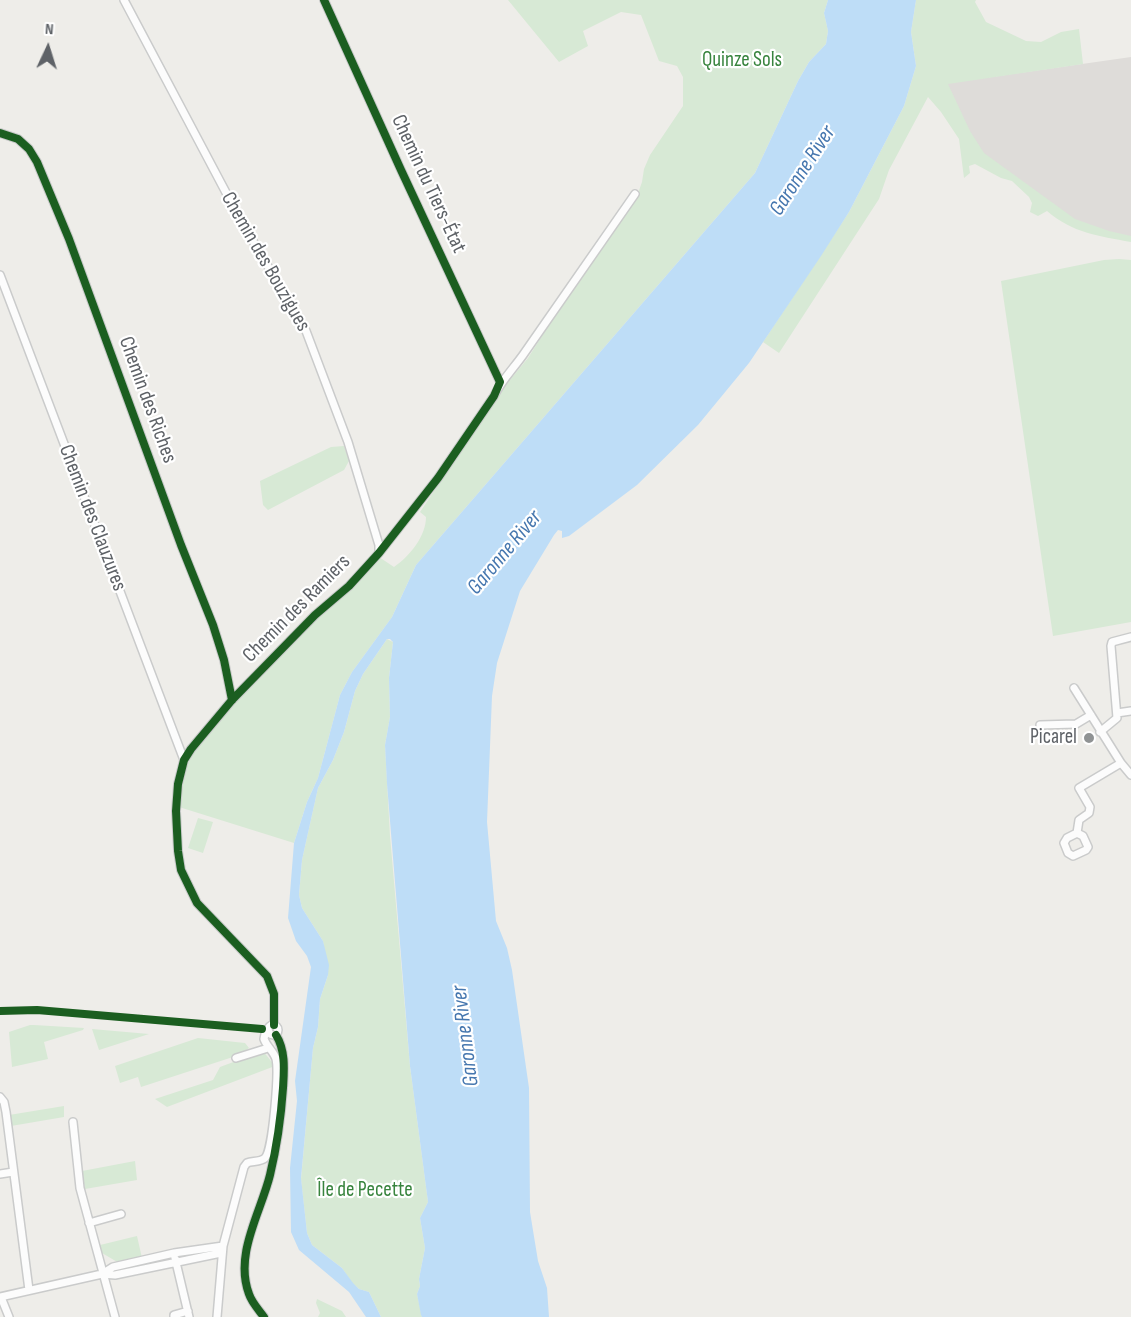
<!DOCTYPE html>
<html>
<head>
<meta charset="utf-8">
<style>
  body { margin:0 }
  #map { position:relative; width:1131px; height:1317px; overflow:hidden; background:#eeede9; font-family:"Sofia Sans Condensed",sans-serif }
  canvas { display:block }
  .north { position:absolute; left:18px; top:18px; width:60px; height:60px; -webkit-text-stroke:4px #fff; paint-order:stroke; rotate:4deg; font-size:16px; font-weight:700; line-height:24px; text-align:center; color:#5e6267 }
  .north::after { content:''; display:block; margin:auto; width:21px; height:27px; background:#5e6267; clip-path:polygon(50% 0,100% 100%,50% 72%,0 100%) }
</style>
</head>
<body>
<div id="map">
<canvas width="1131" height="1317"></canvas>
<div class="north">N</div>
</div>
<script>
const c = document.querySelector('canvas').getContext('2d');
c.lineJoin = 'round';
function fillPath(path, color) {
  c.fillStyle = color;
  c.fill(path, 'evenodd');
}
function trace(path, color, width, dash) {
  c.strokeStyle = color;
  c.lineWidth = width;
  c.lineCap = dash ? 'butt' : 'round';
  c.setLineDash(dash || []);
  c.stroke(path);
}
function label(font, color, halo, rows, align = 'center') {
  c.font = font + ' "Sofia Sans Condensed",sans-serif';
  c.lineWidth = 4.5;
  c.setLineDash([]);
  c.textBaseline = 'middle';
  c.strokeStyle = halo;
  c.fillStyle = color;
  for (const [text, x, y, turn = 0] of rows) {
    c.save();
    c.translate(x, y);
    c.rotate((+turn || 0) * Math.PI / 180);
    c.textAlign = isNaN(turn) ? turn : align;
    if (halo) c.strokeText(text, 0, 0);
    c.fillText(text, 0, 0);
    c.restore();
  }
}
fillPath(new Path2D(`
  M1131,57V240L1075,227L963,141L935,85Z`), '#dedcd9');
fillPath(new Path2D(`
  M508,0H828L824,13L828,31L826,44L809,62L798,81L755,173L416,565L392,617L352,672L340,695L318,778L307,802L294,843L179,807L187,761L193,750L234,703L297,637L352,588L379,557L394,567C410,556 426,536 426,517L420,512L500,392L528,358L579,277L636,199L642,182L644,169L650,155L683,106V77L677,66L659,61L641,15L621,12L583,31L588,46L559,62Z
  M916,0H976L975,2L986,22L1026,41L1041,42L1061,32L1079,29L1083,64L948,84L970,131L984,153L1075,219L1109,231L1131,236V242C1098,236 1073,233 1047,211L1038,216L1030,212L1032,203L1029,197L1012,181L1001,178L975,164L969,166L970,173L964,178L959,139L941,112L928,97L889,170L879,199L779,353L763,342L849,212L904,106L916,66L911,32Z
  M1119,259L1131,260V622L1053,636L1001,281L1104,260Z
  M344,446L349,461L344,470L268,510L263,505L260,481L331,447Z
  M387,639L393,642L389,678L390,717L385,745L390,836L410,1066L428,1202L420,1218L425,1248L419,1279L420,1286L417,1294L422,1317H381L369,1292L359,1289L352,1283L342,1268L312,1245L307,1233L301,1179L313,1048L318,1027L320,999L328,975L323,941L302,908L299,895L302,860L318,788L333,760L344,732L355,691L363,674Z
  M198,818L213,822L203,853L188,848Z
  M30,1025H34L84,1028L83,1030L44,1042L48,1059L12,1067L9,1032Z
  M92,1029L149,1034L99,1050Z
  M198,1038L245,1043L249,1048L239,1055L141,1087L138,1077L120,1083L115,1066Z
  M263,1051L275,1066L167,1107L155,1099L213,1080L220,1067Z
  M64,1106V1117L11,1126L9,1115Z
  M135,1161L137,1180L85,1189L82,1171Z
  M137,1236L142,1258L119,1263L102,1253L100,1245Z
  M317,1299L342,1311L346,1317H318L320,1313L316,1303Z`), '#d7e9d5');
fillPath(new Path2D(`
  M828,0H916L911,32L916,66L904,106L849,212L821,256L749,363L698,425L637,485L569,536L562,538V531L558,530L554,535L520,591L497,663L492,696L487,822L496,921L507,948L512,970L529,1088L530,1212L538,1261L547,1288L549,1317H422L421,1315L417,1294L420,1286L419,1279L425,1248L420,1218L428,1202L410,1066L387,784L385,745L390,717L389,678L393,642L390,639H387L363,674L355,691L344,732L333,760L318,788L302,860L299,895L302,908L323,941L329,965L328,975L320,999L318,1027L313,1048L301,1178L307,1233L312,1245L342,1268L353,1283L359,1289L369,1292L381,1317H366L349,1292L299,1250L291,1232L290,1168L297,1101L295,1081L311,967L307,956L296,941L288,918L294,843L307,802L318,778L340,695L352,672L392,617L416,565L755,173L798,81L809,62L826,44L828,31L824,13Z`), '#beddf7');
const minor = new Path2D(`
  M124,0L240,219L306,331L348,442L379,545V553
  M324,0L401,170L500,382
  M0,133L18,139L29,149L37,162L69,239L181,545L213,625L224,660L232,700
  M0,275L184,760
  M1074,688L1121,763L1131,775
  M1117,713L1131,711
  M1040,725L1076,724L1091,715
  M1100,732L1117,718L1111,646L1112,642L1131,637
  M1077,833L1067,838L1064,843L1068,853L1073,856L1086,850L1088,847L1083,836L1077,833L1079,820L1089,813L1090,807L1079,788L1121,763
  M268 1030a5 5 0 1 1 10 0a5 5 0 1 1-10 0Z
  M274,1025V994L267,976L197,903L181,870L178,851L176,811L178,784L184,760L191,749L232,700L315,615L349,586L379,553L438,478L494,396C501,381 513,369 523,355L635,194
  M236,1058L268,1048
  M0,1097L4,1102L6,1112L29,1290
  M73,1122L80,1188L115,1317
  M0,1174L13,1172
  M89,1223L121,1214
  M175,1258L189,1317
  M102,1274L113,1267L174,1253L223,1246
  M0,1297L102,1274L115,1275L221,1253
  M1,1297L9,1317
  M174,1317V1315L188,1311
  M217,1317L223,1246L244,1167L247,1163C252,1161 261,1162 265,1158C273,1150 279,1072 276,1059C274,1052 267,1047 264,1039L265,1034L269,1032
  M264,1317C259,1310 252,1303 249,1294C234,1254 261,1212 270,1175C277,1146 281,1117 283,1088C284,1071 286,1051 276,1035`);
trace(minor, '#cacbcb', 10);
trace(minor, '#fcfcfc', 7);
trace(new Path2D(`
  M0,133L18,139L29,149L37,162L69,239L181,545L213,625L224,660L232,700
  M0,1011L37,1010L262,1029
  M274,1025V994L267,976L197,903L181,870L178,851L176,811L178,784L184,760L191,749L232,700L315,615L349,586L379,553L438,478L494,396L500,382L401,170L324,0
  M264,1317C259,1310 252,1303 249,1294C234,1254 261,1212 270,1175C277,1146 281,1117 283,1088C284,1071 286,1051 276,1035`), '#1b5e20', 8);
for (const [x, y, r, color] of [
  [1089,738,6,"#909394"]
]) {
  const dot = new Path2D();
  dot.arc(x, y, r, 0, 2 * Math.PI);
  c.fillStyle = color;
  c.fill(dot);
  trace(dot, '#fff', 2);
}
label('21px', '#38843e', '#fff', [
  ["Quinze Sols",742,61],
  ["Île de Pecette",365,1191]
]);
label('21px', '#5e6267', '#fff', [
  ["Chemin du Tiers-État",428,184,65],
  ["Chemin des Bouzigues",265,262,60],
  ["Chemin des Riches",147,400,70],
  ["Chemin des Clauzures",92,518,69],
  ["Chemin des Ramiers",297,609,-45]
]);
label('21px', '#5e6267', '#fff', [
  ["Picarel",1077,738]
], 'right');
label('italic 22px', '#4677af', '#fff', [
  ["Garonne River",803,171,-57],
  ["Garonne River",505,553,-50],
  ["Garonne River",466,1036,-97]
]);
</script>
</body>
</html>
